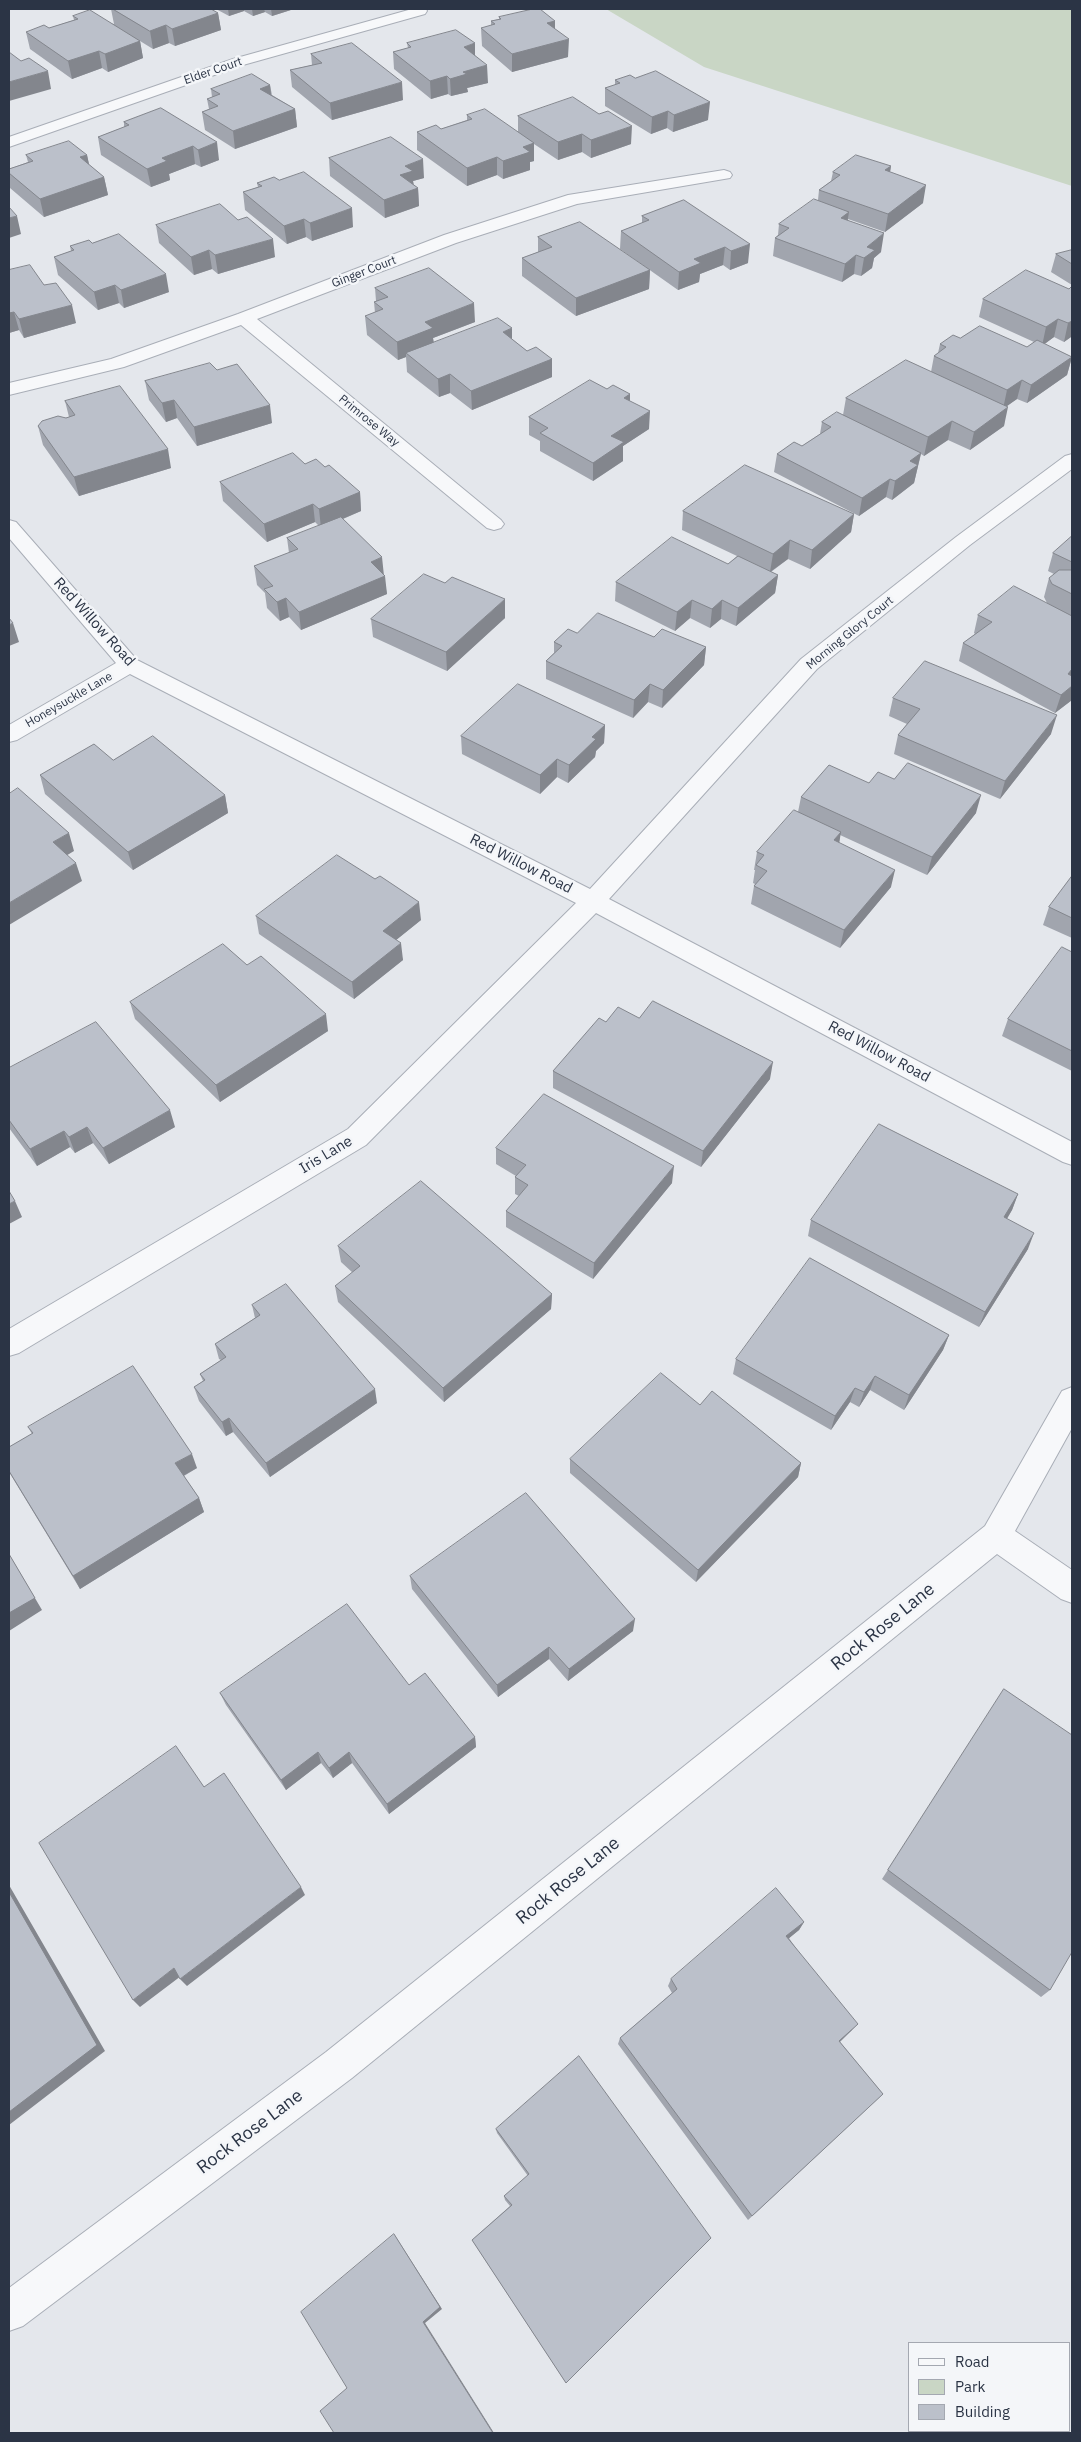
<!DOCTYPE html>
<html>
<head>
<meta charset="utf-8">
<style>
  body { margin:0 }
  #map { position:relative; width:1081px; height:2442px; overflow:hidden; background:#e4e7ec; font-family:"IBM Plex Sans",sans-serif }
  canvas { display:block }
  .frame { position:absolute; inset:0; border:10px solid #2b3445; pointer-events:none }
  .legend { position:absolute; left:908px; top:2342px; width:162px; height:90px; box-sizing:border-box; background:#f4f6f9; border:1px solid #a4a8b1; margin:0; padding:6px 9px; list-style:none; font-size:15px; color:#2b3445 }
  .legend li { display:flex; align-items:center; gap:10px; height:25px }
  .legend b { width:25px; border:1px solid #a4a8b1 }
</style>
</head>
<body>
<div id="map">
<canvas width="1081" height="2442"></canvas>
<div class="frame"></div>
<ul class="legend">
<li><b style="height:6px;background:#f7f8fa"></b>Road</li>
<li><b style="height:14px;background:#c9d6c5"></b>Park</li>
<li><b style="height:14px;background:#bbc0ca"></b>Building</li>
</ul>
</div>
<script>
const c = document.querySelector('canvas').getContext('2d');
c.lineJoin = 'round';
function fillPath(path, color) {
  c.fillStyle = color;
  c.fill(path, 'evenodd');
}
function trace(path, color, width, dash) {
  c.strokeStyle = color;
  c.lineWidth = width;
  c.lineCap = dash ? 'butt' : 'round';
  c.setLineDash(dash || []);
  c.stroke(path);
}
function label(font, color, halo, rows, align = 'center') {
  c.font = font + ' "IBM Plex Sans",sans-serif';
  c.lineWidth = 5;
  c.setLineDash([]);
  c.textBaseline = 'middle';
  c.strokeStyle = halo;
  c.fillStyle = color;
  for (const [text, x, y, turn = 0] of rows) {
    c.save();
    c.translate(x, y);
    c.rotate((+turn || 0) * Math.PI / 180);
    c.textAlign = isNaN(turn) ? turn : align;
    if (halo) c.strokeText(text, 0, 0);
    c.fillText(text, 0, 0);
    c.restore();
  }
}
fillPath(new Path2D(`
  M606,9H1072V186L704,67Z`), '#c9d6c5');
const minor = new Path2D(`
  M412,9H426L427,11L425,14L243,65L9,147V137L233,59Z
  M724,170L730,172L732,175L730,178L577,204L456,243L257,319L501,520L504,524L501,528L494,530L487,528L241,325L124,367L9,395V383L111,359L238,314L444,235L568,195Z
  M1072,454V469L970,545L817,669L609,899L1072,1142V1165L1063,1162L596,913L366,1145L19,1353L9,1356V1329L348,1129L576,903L130,674L17,740L9,742V725L116,663L9,538V520L16,522L137,660L590,889L801,659L956,537L1065,456Z
  M1072,1387V1428L1015,1531L1072,1570V1603L1061,1599L997,1554L352,2078L23,2326L9,2331V2288L326,2052L985,1526L1062,1391Z`);
trace(minor, '#a9aeb7', 2);
fillPath(minor, '#f7f8fa');
fillPath(new Path2D(`
  M111,9H211L218,13L221,30L175,46L169,43L153,49L140,41L143,58L108,72L102,68L72,79L30,49L26,32L49,28L74,20L73,16L114,24Z
  M216,9H294L272,16L265,12L253,16L244,11L229,16Z
  M499,17L555,21V29L568,57L512,72L482,46L481,28L491,26V21L499,19Z
  M407,43L475,55L488,83L467,88L468,92L451,96L448,94L431,99L394,69L393,52L408,48Z
  M311,54L403,100L332,120L292,87L290,70L312,65Z
  M635,78L708,120L673,132L667,128L651,134L605,106V88L615,85V80Z
  M270,85L272,95L295,109L297,127L235,149L205,130L202,112L209,109L207,99L212,97L211,89Z
  M161,108L219,160L201,167L195,164L169,174L170,180L151,187L101,155L98,137L124,127V122Z
  M467,115L518,132V116L631,144L591,158L582,152L558,160L534,144V161L530,162V170L503,179L497,175L467,186L417,150V132L441,129L467,120Z
  M26,155H87L89,165L104,177L108,195L44,217L10,188L9,184V169L28,162Z
  M329,158L424,178L413,181L414,185L418,188L419,206L385,218L330,176Z
  M891,166L890,172L923,203L885,232L848,219V220L881,252L874,258L872,268L861,276L854,274L842,282L773,256L775,238L778,235L779,224L818,200L819,190L831,181L833,172Z
  M257,183L353,227L312,241L306,237L287,244L245,210L243,192L258,187Z
  M684,200L748,263L730,270L723,265L700,274L699,282L678,290L620,249L621,231L642,223V216Z
  M156,225L275,257L218,274L212,269L194,275L159,243Z
  M538,237L650,270L649,289L576,316L522,276V258L538,252Z
  M92,243L169,292L124,308L119,303L98,310L58,275L54,257L71,251L70,246Z
  M1072,250V285L1051,272L1056,254Z
  M9,270L44,285L76,323L24,338L19,330L9,333Z
  M1072,286V337H1071L1064,342L1054,337L1044,344L1072,357L1067,375L1027,403L1017,399L1006,406L1004,426L970,450L948,440L924,456L921,454L914,483L892,500L886,497L859,516L774,472L777,454L802,446L820,434L822,422L843,415L846,398L931,372L934,356L938,353L940,344L960,338L1027,347L1034,342L979,317L983,299L1069,289Z
  M375,288L475,322L433,338L434,343L512,339L527,351L552,359V377L472,410L450,393L439,397L407,372L406,357L398,360L367,335L365,316L375,313L374,302L376,301Z
  M217,370L272,423L197,446L177,418L166,422L149,400L145,381Z
  M607,389L630,394V401L649,429L623,446V461L593,481L540,451V441L529,435V417Z
  M65,401L171,468L79,496L43,445L38,426L69,417Z
  M305,464L325,467L360,492L361,511L343,519L383,574L387,594L301,630L289,617L280,621L267,608L265,593L257,585L254,566L289,553L287,538L319,526L315,522L267,542L223,501L220,482Z
  M683,511L854,514L851,532L810,569L788,559L771,572L778,575L775,593L736,626L721,619L710,628L690,618L675,631L615,601L616,582L728,564L737,556L682,530Z
  M1072,536V700L1055,713L959,661L963,643L975,634L974,633L978,615L1047,603L1044,597L1049,578L1054,574L1048,571L1053,553Z
  M505,618L447,671L373,637L371,619Z
  M577,633L654,637L706,647L704,665L662,708L648,702L633,718L546,679V661L554,653V642Z
  M893,698L1051,734L1000,799L894,754L898,735L907,724L889,716Z
  M605,725L604,743L596,751L595,757L568,783L557,777L540,794L462,754L461,736Z
  M113,760L225,795L228,813L133,870L45,794L40,775Z
  M894,779L976,813L927,875L840,835L839,843L891,887L840,948L751,904L754,886L755,884L753,883L755,870H754L757,852L798,812L801,797L869,783Z
  M1072,876V938L1043,925L1049,907Z
  M256,916L421,920L396,940L403,960L354,999L259,934Z
  M1072,952V1071L1002,1036L1008,1019Z
  M247,965L328,1031L220,1102L135,1019L130,1002Z
  M639,1018L770,1079L701,1167L553,1088V1071L606,1022Z
  M9,1068L175,1127L109,1164L93,1143L75,1153L70,1147L37,1166L9,1128Z
  M496,1148L672,1183L593,1279L506,1227V1211L519,1196L515,1194V1177L516,1176L496,1164Z
  M1018,1194L1012,1210L1007,1219L1028,1249L979,1327L808,1236L811,1220Z
  M338,1246L552,1294L551,1309L444,1402L338,1302L335,1286L353,1273L341,1262Z
  M252,1305L377,1403L270,1477L233,1432L226,1436L199,1401L194,1387L203,1381L200,1374L221,1360L219,1359L215,1344L255,1318Z
  M949,1335L943,1350L904,1410L870,1390L859,1407L850,1402L831,1430L733,1374L736,1359Z
  M700,1405L801,1463L798,1477L696,1582L570,1473V1459Z
  M28,1427L197,1468L184,1476L199,1498L204,1512L80,1589L9,1472V1447L32,1434Z
  M410,1576L633,1631L568,1681L549,1659L498,1697L412,1589Z
  M409,1685L475,1737L476,1747L389,1814L352,1763L333,1778L321,1763L286,1790L226,1705L220,1693Z
  M1004,1689L1050,1990L1041,1997L882,1879Z
  M804,1922L799,1930L789,1938L852,2030L840,2042L883,2094L748,2220L618,2044L620,2038L672,1993L668,1986L671,1979Z
  M579,2056L566,2383L472,2240L510,2206L505,2200L504,2196L528,2176L497,2133L496,2129Z`), '#a1a5ae');
fillPath(new Path2D(`
  M228,9H244V11L229,16Z
  M252,9H264L265,12L253,16Z
  M271,9H294L272,16Z
  M218,13L221,30L175,46L172,29Z
  M555,21V39L547,23Z
  M166,25L169,43L153,49L150,31Z
  M569,39L568,57L512,72V54Z
  M140,41L143,58L108,72L105,54Z
  M475,43V61L464,47Z
  M99,51L102,68L72,79L68,61Z
  M487,65L488,83L467,88L468,92L451,96L450,79L463,72Z
  M48,71L51,89L9,101V82Z
  M447,76L448,94L431,99L430,81Z
  M402,82L403,100L332,120L330,103Z
  M270,85L272,103L260,89Z
  M710,102L708,120L673,132L674,115Z
  M295,109L297,127L235,149L233,131Z
  M668,111L667,128L651,134L652,117Z
  M632,126L631,144L591,158V140Z
  M582,134V152L558,160V142Z
  M217,142L219,160L201,167L198,150Z
  M534,143V161L530,162V170L503,179V161L523,147Z
  M193,146L195,164L169,174L170,180L151,187L147,169L162,158Z
  M87,155L91,173L80,157Z
  M497,157V175L467,186V168Z
  M423,159L424,178L413,181L414,189L400,175L405,166Z
  M891,166L888,184L885,170Z
  M104,177L108,195L44,217L40,199Z
  M926,185L923,203L885,232L888,214Z
  M418,188L419,206L385,218L384,200Z
  M352,208L353,227L312,241L310,223Z
  M849,212L846,230L841,218Z
  M17,216L21,234L9,238V218Z
  M304,219L306,237L287,244L284,226Z
  M884,233L881,252L874,258L872,268L861,276L864,258L867,247Z
  M273,239L275,257L218,274L215,255Z
  M750,244L748,263L730,270L731,251Z
  M725,247L723,265L700,274L699,282L678,290L679,272L694,259Z
  M209,250L212,269L194,275L191,257Z
  M856,255L854,274L842,282L845,264Z
  M650,270L649,289L576,316V298Z
  M166,274L169,292L124,308L121,290Z
  M115,285L119,303L98,310L94,292Z
  M474,303L475,322L433,338L434,346L406,353V357L398,360L397,342L425,322Z
  M72,305L76,323L24,338L19,319Z
  M14,312L19,330L9,333V313Z
  M1058,319L1054,337L1042,346L1046,327Z
  M1072,321V333L1071,337L1064,342L1068,323Z
  M512,328V347L503,332Z
  M1072,357L1067,375L1027,403L1031,385Z
  M552,359V377L472,410L471,391Z
  M450,374V393L439,397L438,379Z
  M1022,380L1017,399L1003,409L1007,390Z
  M630,394V413L624,398Z
  M174,400L177,418L166,422L162,403Z
  M270,405L272,423L197,446L194,427Z
  M1008,407L1004,426L970,450L974,432Z
  M650,411L649,429L623,446V461L593,481V463L611,436Z
  M952,421L948,440L924,456L928,437Z
  M168,449L171,468L79,496L74,477Z
  M921,453L914,483L892,500L895,481L910,461Z
  M890,479L886,497L859,516L862,498Z
  M360,492L361,511L321,528L319,509Z
  M313,504L315,522L267,542L264,524Z
  M854,514L851,532L810,569L812,550Z
  M790,540L788,559L770,572L773,554Z
  M382,557L384,576L371,562Z
  M778,575L775,593L736,626L738,608Z
  M385,576L387,594L301,630L299,612Z
  M286,598L289,617L280,621L277,602Z
  M505,599V618L447,671L446,652Z
  M692,600L690,618L675,631L677,612Z
  M722,600L721,619L710,628L712,609Z
  M13,623L19,642L9,646V625Z
  M706,647L704,665L662,708L663,690Z
  M1072,669V683L1068,674Z
  M650,684L648,702L633,718L634,700Z
  M1072,686V700L1055,713L1061,695Z
  M1057,715L1051,734L1000,799L1005,781Z
  M605,725L604,743L596,751L595,757L568,783L569,765L592,737Z
  M557,759V777L540,794V775Z
  M225,795L228,813L133,870L128,852Z
  M981,795L976,813L927,875L932,857Z
  M841,832L838,850L834,840Z
  M69,833L74,851L59,860L53,842Z
  M76,863L82,881L9,925V903Z
  M895,870L891,887L840,948L844,930Z
  M419,902L421,920L385,949L383,931Z
  M401,943L403,960L354,999L352,982Z
  M326,1014L328,1031L220,1102L216,1085Z
  M773,1062L770,1079L701,1167L703,1151Z
  M170,1110L175,1127L109,1164L103,1148Z
  M87,1127L93,1143L75,1153L69,1137Z
  M64,1131L70,1147L37,1166L30,1149Z
  M674,1166L672,1183L593,1279L594,1263Z
  M1018,1194L1012,1210L998,1233L1004,1217Z
  M15,1201L22,1217L9,1224V1204Z
  M1034,1233L1028,1249L979,1327L985,1312Z
  M552,1294L551,1309L444,1402L443,1388Z
  M949,1335L943,1350L904,1410L909,1395Z
  M875,1376L870,1390L859,1407L864,1392Z
  M855,1388L850,1402L831,1430L835,1416Z
  M375,1389L377,1403L270,1477L266,1463Z
  M229,1418L233,1432L226,1436L222,1422Z
  M192,1454L197,1468L181,1477L175,1463Z
  M801,1463L798,1477L696,1582L698,1570Z
  M199,1498L204,1512L80,1589L73,1576Z
  M9,1554L42,1610L9,1631Z
  M635,1619L633,1631L568,1681L569,1669Z
  M549,1647V1659L498,1697L497,1685Z
  M475,1737L476,1747L389,1814L387,1804Z
  M318,1752L321,1763L286,1790L281,1780Z
  M349,1752L352,1763L333,1778L329,1768Z
  M9,1885L105,2051L9,2125Z
  M301,1887L305,1895L187,1986L180,1979Z
  M804,1922L799,1930L782,1944L786,1936Z
  M174,1968L181,1976L140,2007L133,2000Z
  M858,2024L852,2030L834,2047L839,2041Z
  M394,2234L442,2309L425,2323L494,2433H493L423,2322Z`), '#83868d');
const building = new Path2D(`
  M113,9H211L218,13L172,29L166,25L150,31Z
  M533,9H540L555,21L547,23L569,39L512,54L481,28L495,24L491,21L501,19L499,17Z
  M90,10L140,41L105,54L99,51L68,61L26,32L44,25L49,28L78,19L73,16Z
  M456,30L475,43L464,47L487,65L463,72L467,74L450,79L447,76L430,81L393,52L411,47L407,43Z
  M352,43L402,82L330,103L290,70L322,63L311,54Z
  M9,52L21,61L29,58L48,71L9,82Z
  M656,71L710,102L674,115L668,111L652,117L605,88L620,83L615,80L630,75L635,78Z
  M252,74L270,85L260,89L295,109L233,131L202,112L218,106L207,99L220,94L211,89Z
  M573,97L599,114L608,111L632,126L591,140L582,134L558,142L518,116Z
  M161,108L217,142L198,150L193,146L162,158L167,161L147,169L98,137L129,125L124,122Z
  M485,109L534,143L523,147L530,152L503,161L497,157L467,168L417,132L436,125L441,129L472,119L467,115Z
  M391,137L423,159L405,166L413,171L400,175L418,188L384,200L329,158Z
  M69,141L87,155L80,157L104,177L40,199L9,173V169L33,161L26,155Z
  M856,155L891,166L885,170L926,185L888,214L819,190L840,175L833,172Z
  M304,172L352,208L310,223L304,219L284,226L243,192L262,186L257,183L274,177L279,180Z
  M814,199L849,212L841,218L884,233L867,247L875,250L864,258L856,255L845,264L775,238L789,228L779,224Z
  M684,200L750,244L731,251L725,247L694,259L701,263L679,272L621,231L649,220L642,216Z
  M220,204L238,220L247,217L273,239L215,255L209,250L191,257L156,225Z
  M9,207L17,216L9,218Z
  M580,222L650,270L576,298L522,258L552,247L538,237Z
  M119,234L166,274L121,290L115,285L94,292L54,257L74,250L70,246L89,240L92,243Z
  M1072,250V264L1056,254Z
  M30,265L44,285L56,283L72,305L19,319L14,312L9,313V270Z
  M429,268L474,303L425,322L433,328L397,342L365,316L383,309L374,302L388,297L375,288Z
  M1026,270L1069,289L1072,286V321L1068,323L1058,319L1046,327L983,299Z
  M498,318L512,328L503,332L527,351L536,347L552,359L471,391L450,374L438,379L406,353Z
  M980,326L1027,347L1037,340L1072,357L1031,385L1022,380L1007,390L934,356L946,347L940,344L953,335L960,338Z
  M906,360L1008,407L974,432L952,421L928,437L846,398Z
  M210,363L217,370L237,364L270,405L194,427L174,400L162,403L145,381Z
  M590,380L607,389L613,385L630,394L624,398L650,411L611,436L624,442L593,463L540,433L548,428L529,417Z
  M120,386L168,449L74,477L38,426L42,421L58,416L66,418L75,415L65,401Z
  M837,412L921,453L910,461L918,465L895,481L890,479L862,498L777,454L794,442L802,446L831,427L822,422Z
  M293,453L305,464L316,459L325,467L329,465L360,492L319,509L313,504L264,524L220,482Z
  M745,465L854,514L812,550L790,540L773,554L683,511Z
  M341,517L382,557L371,562L385,576L299,612L286,598L277,602L264,589L273,586L254,566L298,549L287,538Z
  M1072,536V562L1053,553Z
  M672,537L728,564L738,556L778,575L738,608L722,600L712,609L692,600L677,612L616,582Z
  M1072,569V594L1052,584L1049,578L1059,570H1071Z
  M424,574L445,583L452,577L505,599L446,652L371,619Z
  M1014,586L1072,616V669L1068,674L1072,676V686L1061,695L963,643L992,622L978,615Z
  M598,613L654,637L662,629L706,647L663,690L650,684L634,700L546,661L562,646L554,642L568,629L577,633Z
  M9,618L13,623L9,625Z
  M925,661L1057,715L1005,781L898,735L920,709L893,698Z
  M518,684L605,725L592,737L596,739L569,765L557,759L540,775L461,736Z
  M153,736L225,795L128,852L40,775L94,744L113,760Z
  M908,763L981,795L932,857L801,797L829,765L869,783L878,772L894,779Z
  M18,788L69,833L53,842L76,863L9,903V794Z
  M794,810L841,832L834,840L895,870L844,930L754,886L767,871L756,865L764,855L757,852Z
  M337,855L375,879L380,876L419,902L383,931L401,943L352,982L256,916Z
  M1072,876V918L1049,907Z
  M223,944L247,965L261,956L326,1014L216,1085L130,1002Z
  M1062,947L1072,952V1051L1008,1019Z
  M653,1001L773,1062L703,1151L553,1071L599,1018L606,1022L618,1007L639,1018Z
  M96,1022L170,1110L103,1148L87,1127L69,1137L64,1131L30,1149L9,1120V1068Z
  M544,1094L674,1166L594,1263L506,1211L528,1185L515,1177L526,1165L496,1148Z
  M879,1124L1018,1194L1004,1217L1034,1233L985,1312L811,1220Z
  M421,1181L552,1294L443,1388L335,1286L360,1266L338,1246Z
  M9,1191L15,1201L9,1204Z
  M810,1258L949,1335L909,1395L875,1376L864,1392L855,1388L835,1416L736,1359Z
  M286,1284L375,1389L266,1463L229,1418L222,1422L194,1387L205,1380L200,1374L226,1357L215,1344L260,1315L252,1305Z
  M133,1366L192,1454L175,1463L199,1498L73,1576L9,1471V1447L33,1433L28,1427Z
  M661,1373L700,1405L712,1391L801,1463L698,1570L570,1459Z
  M526,1493L635,1619L569,1669L549,1647L497,1685L410,1576Z
  M9,1554L35,1598L9,1613Z
  M347,1604L409,1685L425,1673L475,1737L387,1804L349,1752L329,1768L318,1752L281,1780L220,1693Z
  M1004,1689L1072,1735V1952L1050,1990L888,1870Z
  M176,1746L204,1787L224,1773L301,1887L180,1979L174,1968L133,2000L39,1843Z
  M776,1888L804,1922L786,1936L858,2024L839,2041L883,2094L752,2216L620,2038L677,1989L671,1979Z
  M9,1892L97,2045L9,2112Z
  M579,2056L711,2238L566,2383L472,2240L512,2205L504,2196L529,2174L496,2129Z
  M394,2234L440,2307L423,2322L493,2433H334L320,2411L347,2388L301,2312Z`);
fillPath(building, '#bbc0ca');
trace(building, '#83868d', 1);
label('12px', '#2b3445', '#f4f6f9', [
  ["Elder Court",213,71,-19],
  ["Ginger Court",364,272,-21],
  ["Primrose Way",369,421,39],
  ["Morning Glory Court",850,633,-39],
  ["Honeysuckle Lane",69,700,-30]
]);
label('15px', '#2b3445', '#f4f6f9', [
  ["Red Willow Road",94,622,48],
  ["Red Willow Road",521,864,27],
  ["Red Willow Road",879,1052,28],
  ["Iris Lane",326,1155,-31]
]);
label('18px', '#2b3445', '#f4f6f9', [
  ["Rock Rose Lane",883,1627,-39],
  ["Rock Rose Lane",568,1881,-39],
  ["Rock Rose Lane",250,2132,-37]
]);
</script>
</body>
</html>
